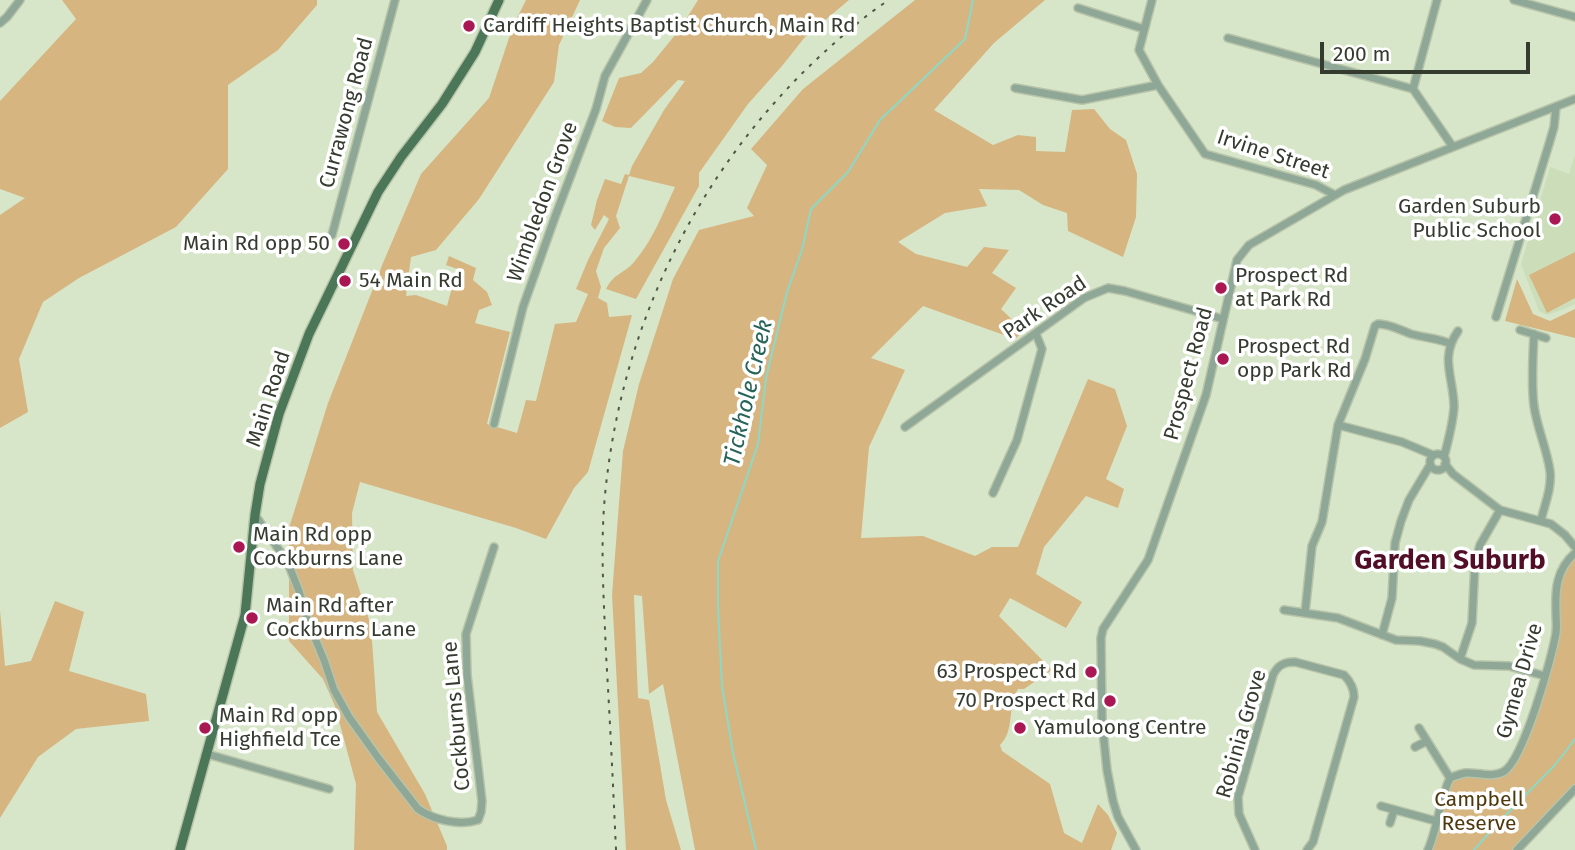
<!DOCTYPE html>
<html>
<head>
<meta charset="utf-8">
<style>
  body { margin:0 }
  #map { position:relative; width:1575px; height:850px; overflow:hidden; background:#d7e6c8; font-family:"Fira Sans",sans-serif }
  canvas { display:block }
  .scale { position:absolute; left:1320px; top:42px; width:210px; height:32px; box-sizing:border-box; border:4px solid #353b2f; border-top:0; padding-left:9px; font-size:21px; line-height:24px; white-space:nowrap; color:#353b2f; -webkit-text-stroke:5px #fff; paint-order:stroke }
</style>
</head>
<body>
<div id="map">
<canvas width="1575" height="850"></canvas>
<div class="scale">200 m</div>
</div>
<script>
const c = document.querySelector('canvas').getContext('2d');
c.lineJoin = 'round';
function fillPath(path, color) {
  c.fillStyle = color;
  c.fill(path, 'evenodd');
}
function trace(path, color, width, dash) {
  c.strokeStyle = color;
  c.lineWidth = width;
  c.lineCap = dash ? 'butt' : 'round';
  c.setLineDash(dash || []);
  c.stroke(path);
}
function label(font, color, halo, rows, align = 'center') {
  c.font = font + ' "Fira Sans",sans-serif';
  c.lineWidth = 7;
  c.setLineDash([]);
  c.textBaseline = 'middle';
  c.strokeStyle = halo;
  c.fillStyle = color;
  for (const [text, x, y, turn = 0] of rows) {
    c.save();
    c.translate(x, y);
    c.rotate((+turn || 0) * Math.PI / 180);
    c.textAlign = isNaN(turn) ? turn : align;
    if (halo) c.strokeText(text, 0, 0);
    c.fillText(text, 0, 0);
    c.restore();
  }
}
fillPath(new Path2D(`
  M1575,155V304L1562,310L1547,315L1539,311L1521,264L1550,167L1569,174Z`), '#ccdeb9');
fillPath(new Path2D(`
  M62,0H317V5L278,50L228,85V169L176,227L79,278L43,302L19,359L28,412L0,428V215L25,198L0,189V101L76,19Z
  M526,0H580L559,45L554,82L479,199L436,250L411,257L406,296L416,295L447,306L457,269L446,265L449,256L476,268L473,280L487,292L492,305L479,310L475,323L510,332L487,424L517,433L526,400L536,401L555,324L576,322L588,294L576,289L588,260L609,219L604,215L595,230L591,225L597,200L605,179L621,184L625,174L629,175L632,166L664,110L685,81L678,80L631,128L615,127L602,121L619,78L641,73L653,62L680,29L698,0H849L805,37L782,66L748,104L699,173V186L636,299L606,289C614,273 624,274 634,262C653,240 663,213 675,187L629,176L616,216L620,228L604,248L596,271L601,287L598,298L607,303L609,317L632,315L588,472L574,488L546,539L516,528L360,482L352,513L353,570L371,626L377,712L425,794L447,846V850H354L356,784L335,706L323,679L289,641V528L328,403L383,263L421,174L489,98L513,26Z
  M915,0H1045L994,43L934,110L993,145L1018,135L1036,137V151L1065,152L1072,110L1094,109L1110,129L1126,140L1137,174L1136,217L1123,257L1068,231L1067,213L1043,205L1019,190L979,189L987,206L945,213L898,242L916,254L967,267L984,247L1009,250L992,273L1016,288L1001,309L1024,331L1015,339L923,306L871,358L905,370L869,447L861,538L923,536L975,556L992,547H1018L1088,379L1115,389L1127,426L1106,479L1124,489L1118,508L1086,496L1044,547L1036,574L1082,602L1066,628L1010,598L999,616L1052,670L1024,689H1018C1007,707 1015,731 1000,745L1002,751L1050,784L1064,833L1082,843L1098,804L1108,815L1117,833L1111,850H695L663,684L649,694L642,596L634,595L638,698L649,700L666,800L681,850H626L612,595L623,451L639,384L673,279L699,230L754,216L747,208L767,165L751,149L803,89Z
  M1575,252V298L1547,313L1529,275Z
  M1517,279L1533,314L1550,321L1575,309V338L1505,321Z
  M1575,553V789L1517,850H1428L1450,778L1464,773L1501,774L1523,743L1556,631L1558,576Z
  M55,601L84,612L69,671L146,694L149,721L76,729L38,757L0,818V610L5,666L31,661Z`), '#d6b581');
trace(new Path2D(`
  M756,850L733,753L722,686L718,608V561L758,444L766,378L787,292L802,250L811,209L848,172L880,120L965,39L973,0
  M1474,850L1496,825L1555,765L1575,739`), '#8cd9c8', 2);
const minor = new Path2D(`
  M1152,0L1139,50L1158,85L1205,154L1316,185L1335,195
  M1514,0L1575,17
  M1078,8L1144,29
  M0,23L7,17L20,0
  M1228,38L1413,89
  M1015,88L1082,100L1158,85
  M1413,89L1437,0
  M1413,89L1453,147
  M332,235L395,0
  M1496,317L1549,144L1554,127L1556,107
  M1520,330L1546,338
  M1534,334C1533,358 1531,383 1534,406C1537,428 1547,449 1550,471C1552,487 1545,504 1541,520
  M494,424L523,307L555,217L596,109L605,76L647,0
  M1338,425L1402,442L1433,455
  M905,427L1084,298L1108,288L1125,291L1223,319
  M1430 462a8 8 0 1 1 16 0a8 8 0 1 1-16 0Z
  M1444,457C1448,441 1453,424 1454,407C1454,378 1439,358 1458,331
  M1445,464L1453,474L1500,510L1551,524L1565,535L1575,547
  M993,493L1017,440L1042,349L1036,334
  M255,515L288,563L299,591L307,619L324,660L334,690L349,717L379,759L418,809C434,820 459,826 478,820L481,812L482,801L467,675L466,634L494,547
  M1284,610L1338,618L1396,640L1420,641L1435,644L1443,647L1460,659L1474,665L1509,666L1545,676
  M1305,613L1312,546L1322,522L1324,510L1338,425L1365,359L1375,326L1378,324C1390,324 1400,330 1411,334C1425,338 1438,338 1451,344
  M1382,635L1392,598L1395,543L1401,521L1409,500L1430,465
  M1460,659L1472,623L1475,563L1480,545L1500,510
  M1419,728L1450,778
  M1415,747L1427,741
  M207,754L329,789
  M1381,806L1436,821
  M1390,823L1394,810
  M1136,850L1118,817L1113,801L1107,770L1102,721L1101,638L1103,629L1148,560L1206,395L1237,260L1249,245L1344,190L1575,99
  M1255,850L1239,814L1238,797L1273,675C1278,665 1284,662 1295,662L1344,675C1350,681 1354,688 1354,697L1316,831L1313,842L1307,850
  M1428,850C1438,827 1439,801 1450,778C1455,776 1460,774 1465,773C1478,772 1491,778 1503,772C1523,762 1552,658 1556,633C1557,626 1556,619 1556,612C1555,588 1557,569 1575,553
  M1517,850L1575,789`);
const major = new Path2D(`
  M180,850L245,615L255,515L260,484L279,414L309,334L378,192L401,157L442,104L475,52L499,0`);
trace(minor, '#b7c4a9', 10);
trace(major, '#b7c4a9', 12);
trace(minor, '#8fa796', 7);
trace(major, '#4b7658', 9);
trace(new Path2D(`
  M616,850C613,785 610,719 606,654C604,601 600,548 605,495C621,328 696,172 819,57C841,37 864,16 889,0`), '#505748', 2, [3.5, 7]);
for (const [x, y, r, color] of [
  [469,26,7,"#a91852"],
  [1555,219,7,"#a91852"],
  [344,244,7,"#a91852"],
  [345,281,7,"#a91852"],
  [1221,288,7,"#a91852"],
  [1223,359,7,"#a91852"],
  [239,547,7,"#a91852"],
  [252,618,7,"#a91852"],
  [1091,672,7,"#a91852"],
  [1110,701,7,"#a91852"],
  [205,728,7,"#a91852"],
  [1020,728,7,"#a91852"]
]) {
  const dot = new Path2D();
  dot.arc(x, y, r, 0, 2 * Math.PI);
  c.fillStyle = color;
  c.fill(dot);
  trace(dot, '#fff', 2.5);
}
label('21px', '#353b2f', '#fff', [
  ["Cardiff Heights Baptist Church, Main Rd",483,26],
  ["Garden Suburb",1541,207,"right"],
  ["Public School",1541,231,"right"],
  ["Main Rd opp 50",330,244,"right"],
  ["Prospect Rd",1235,276],
  ["at Park Rd",1235,300],
  ["54 Main Rd",359,281],
  ["Prospect Rd",1237,347],
  ["opp Park Rd",1237,371],
  ["Main Rd opp",253,535],
  ["Cockburns Lane",253,559],
  ["Main Rd after",266,606],
  ["Cockburns Lane",266,630],
  ["63 Prospect Rd",1077,672,"right"],
  ["70 Prospect Rd",1096,701,"right"],
  ["Main Rd opp",219,716],
  ["Highfield Tce",219,740],
  ["Yamuloong Centre",1034,728]
], 'left');
label('21px', '#353b2f', '#fff', [
  ["Currawong Road",347,113,-75],
  ["Irvine Street",1273,155,18],
  ["Wimbledon Grove",543,202,-70],
  ["Park Road",1045,308,-34],
  ["Prospect Road",1189,374,-75],
  ["Main Road",269,399,-72],
  ["Gymea Drive",1520,681,-74],
  ["Cockburns Lane",457,716,-95],
  ["Robinia Grove",1242,734,-74]
]);
label('21px', '#4f380c', '#fff', [
  ["Campbell",1479,800],
  ["Reserve",1479,824]
]);
label('italic 23px', '#276458', '#fff', [
  ["Tickhole Creek",749,393,-77]
]);
label('bold 28px', '#520e27', '#fff', [
  ["Garden Suburb",1450,561]
]);
</script>
</body>
</html>
